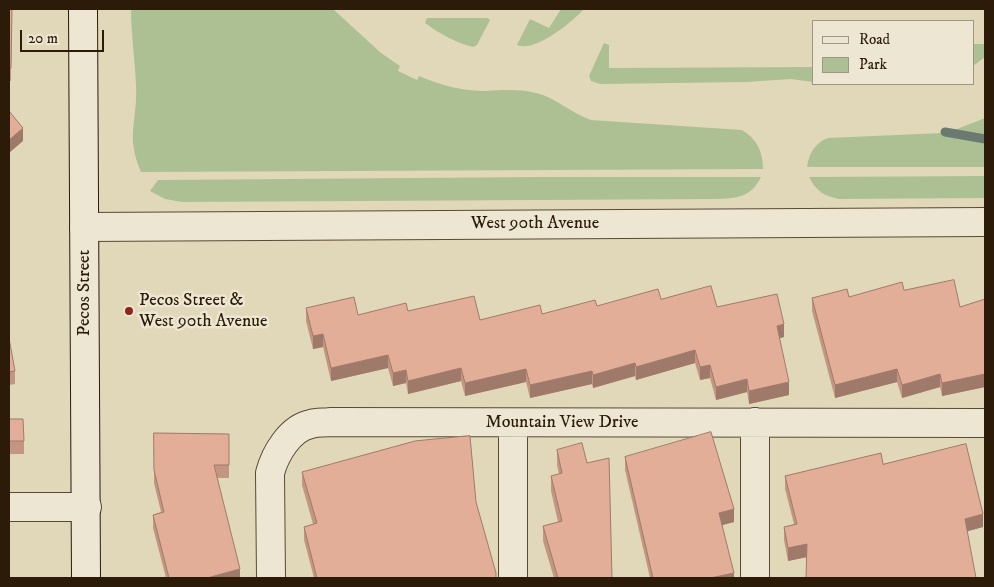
<!DOCTYPE html>
<html>
<head>
<meta charset="utf-8">
<style>
  body { margin:0 }
  #map { position:relative; width:994px; height:587px; overflow:hidden; background:#e1d8ba; font-family:"IM FELL DW Pica",serif }
  canvas { display:block }
  .frame { position:absolute; inset:0; border:10px solid #2c1b08; pointer-events:none }
  .legend { position:absolute; left:812px; top:20px; width:162px; height:65px; box-sizing:border-box; background:#ece6d2; border:1px solid #9f9581; margin:0; padding:6px 9px; list-style:none; font-size:15px; color:#2c1b08 }
  .legend li { display:flex; align-items:center; gap:10px; height:25px }
  .legend b { width:25px; border:1px solid #9f9581 }
  .scale { position:absolute; left:20px; top:30px; width:84px; height:22px; box-sizing:border-box; border:2px solid #2c1b08; border-top:0; padding-left:6px; font-size:15px; line-height:18px; white-space:nowrap; color:#2c1b08; -webkit-text-stroke:4px #ece6d2; paint-order:stroke }
</style>
</head>
<body>
<div id="map">
<canvas width="994" height="587"></canvas>
<div class="frame"></div>
<ul class="legend">
<li><b style="height:6px;background:#ece6d2"></b>Road</li>
<li><b style="height:14px;background:#adc094"></b>Park</li>
</ul>
<div class="scale">20 m</div>
</div>
<script>
const c = document.querySelector('canvas').getContext('2d');
c.lineJoin = 'round';
function fillPath(path, color) {
  c.fillStyle = color;
  c.fill(path, 'evenodd');
}
function trace(path, color, width, dash) {
  c.strokeStyle = color;
  c.lineWidth = width;
  c.lineCap = dash ? 'butt' : 'round';
  c.setLineDash(dash || []);
  c.stroke(path);
}
function label(font, color, halo, rows, align = 'center') {
  c.font = font + ' "IM FELL DW Pica",serif';
  c.lineWidth = 5;
  c.setLineDash([]);
  c.textBaseline = 'middle';
  c.strokeStyle = halo;
  c.fillStyle = color;
  for (const [text, x, y, turn = 0] of rows) {
    c.save();
    c.translate(x, y);
    c.rotate((+turn || 0) * Math.PI / 180);
    c.textAlign = isNaN(turn) ? turn : align;
    if (halo) c.strokeText(text, 0, 0);
    c.fillText(text, 0, 0);
    c.restore();
  }
}
fillPath(new Path2D(`
  M131,9H333L381,53L400,66L398,71L417,80L419,76C440,85 463,91 486,91C504,90 518,89 536,93C555,97 571,113 591,120L742,130C757,139 763,152 763,169L141,172C125,135 138,121 136,85C135,59 131,35 131,9Z
  M561,9H584C572,22 535,53 517,45L530,19L549,28Z
  M427,18H487L490,20L477,45L473,47C454,42 440,34 425,23Z
  M604,43L609,45V68L813,67V82L791,79L747,82L600,84L591,81L589,76Z
  M973,44H985V57L973,66Z
  M985,118V137L952,131Z
  M942,133L985,141V167H807C809,153 815,143 828,138Z
  M985,176V198L839,199C824,196 816,191 809,177Z
  M540,177H761C752,196 739,198 720,199L182,202L165,199L150,191L158,180Z`), '#adc094');
trace(new Path2D(`
  M945,132L985,139`), '#6b7a70', 9);
const minor = new Path2D(`
  M755,422V578
  M9,507H87
  M271,578L270,473C275,454 290,428 311,424C317,422 324,423 330,422L985,423
  M513,578V423`);
const tertiary = new Path2D(`
  M84,227L985,222`);
const secondary = new Path2D(`
  M83,9L86,578`);
trace(minor, '#594a34', 30);
trace(tertiary, '#594a34', 30);
trace(secondary, '#2c1b08', 30);
trace(minor, '#ece6d2', 28);
trace(tertiary, '#ece6d2', 28);
trace(secondary, '#ece6d2', 28);
fillPath(new Path2D(`
  M9,9H12L11,81H9Z
  M904,290L960,307L985,299V387L942,396L940,387L902,398L897,382L835,398L812,311V298L849,297Z
  M661,299L717,307L784,337L779,338L789,395L749,404L747,392L716,400L710,378L700,380L695,363L636,380L635,376L593,388L592,384L530,398L526,382L465,396L461,381L408,394L406,383L393,386L388,368L331,381L323,347L313,349L306,321V308L358,315L408,311L480,320L542,314L597,306Z
  M9,338L15,371V384L9,385Z
  M9,419L24,441V454H9Z
  M154,433L229,434V478H217L240,578H166L153,528V515L161,512L154,483Z
  M557,450L612,578H554L543,541V526L558,522L551,491V476L559,474L557,465Z
  M625,457L734,522L722,525L734,578H650L625,470Z
  M883,464L983,527L967,531L807,557L788,561L784,540V527L794,524L785,489V476Z
  M302,472L476,502L496,578H314L304,540V527L313,524L302,485Z`), '#c39682');
fillPath(new Path2D(`
  M23,128V141L9,153V140Z
  M10,201V214L9,215V202Z
  M784,324V337L777,339V326Z
  M323,334V347L313,349V336Z
  M695,350V363L636,380V367Z
  M388,355V368L331,381V368Z
  M635,363V376L593,388V375Z
  M710,365V378L700,380V367Z
  M461,368V381L408,394V381Z
  M526,369V382L465,396V383Z
  M897,369V382L835,398V385Z
  M406,370V383L393,386V373Z
  M592,371V384L530,398V385Z
  M940,374V387L902,398V385Z
  M985,374V387L942,396V383Z
  M747,379V392L716,400V387Z
  M789,382V395L749,404V391Z
  M734,509V522L719,526V513Z
  M983,514V527L965,532V519Z
  M807,544V557L788,561V548Z
  M240,569V578H207Z
  M734,573V578H710Z`), '#9f7a6a');
const building = new Path2D(`
  M9,9H12L11,68H9Z
  M9,111L23,128L9,140Z
  M954,280L960,307L985,299V374L942,383L940,374L902,385L897,369L835,385L812,298L847,289L849,297L902,282L904,290Z
  M711,286L717,307L777,294L784,324L777,326L789,382L749,391L747,379L716,387L710,365L700,367L695,350L636,367L635,363L593,375L592,371L530,385L526,369L465,383L461,368L408,381L406,370L393,373L388,355L331,368L323,334L313,336L306,308L354,297L358,315L406,303L408,311L474,296L480,320L540,305L542,314L595,300L597,306L658,289L661,299Z
  M9,338L15,371L9,372Z
  M9,419H23L24,441H9Z
  M711,432L734,509L719,513L734,573L710,578H653L625,457Z
  M154,433L229,434V465H214L240,569L207,578H169L153,515L164,512L154,470Z
  M470,436L476,502L496,573V578H317L304,527L317,523L302,472L415,441Z
  M582,443L587,463L609,458L612,578H558L543,526L562,521L551,476L562,473L557,450Z
  M966,444L983,514L965,519L976,578H806L807,544L788,548L784,527L797,524L785,476L881,453L883,464Z`);
fillPath(building, '#e3ae97');
trace(building, '#9f7a6a', 1);
for (const [x, y, r, color] of [
  [129,311,5,"#8f2418"]
]) {
  const dot = new Path2D();
  dot.arc(x, y, r, 0, 2 * Math.PI);
  c.fillStyle = color;
  c.fill(dot);
  trace(dot, '#ece6d2', 2);
}
label('18px', '#2c1b08', '#ece6d2', [
  ["West 90th Avenue",535,224],
  ["Pecos Street",85,293,-90],
  ["Mountain View Drive",562,423]
]);
label('18px', '#2c1b08', '#ece6d2', [
  ["Pecos Street &",139,301],
  ["West 90th Avenue",139,322]
], 'left');
</script>
</body>
</html>
